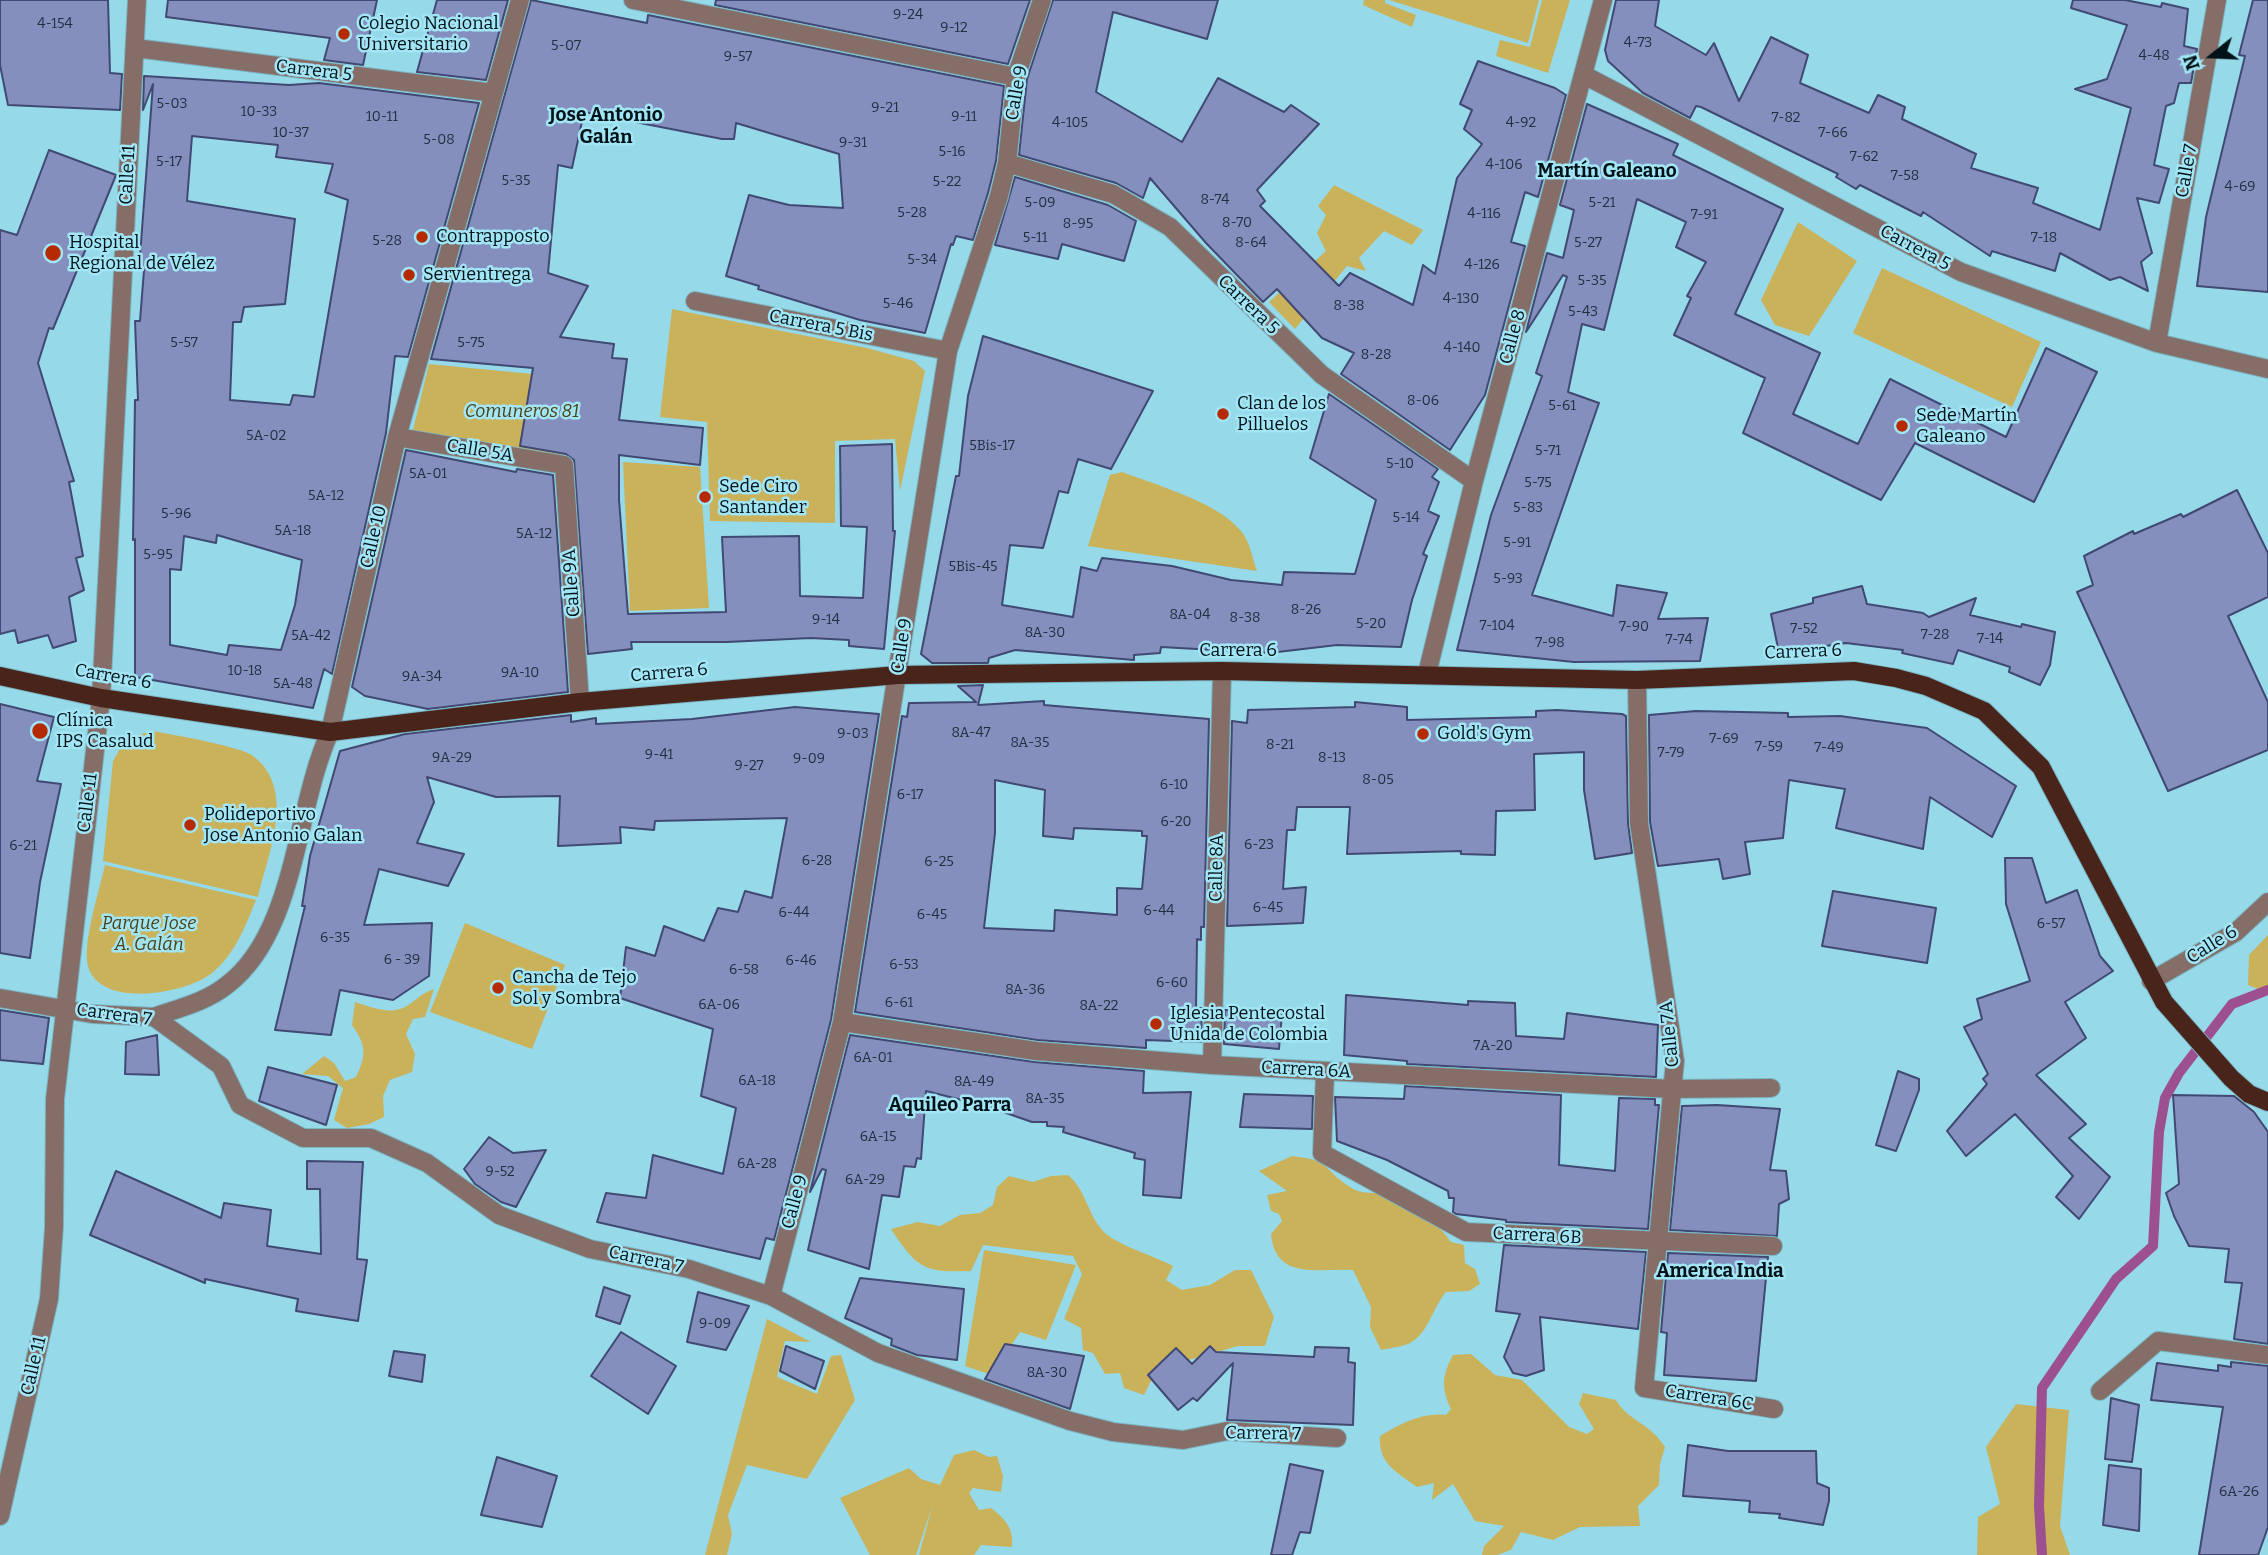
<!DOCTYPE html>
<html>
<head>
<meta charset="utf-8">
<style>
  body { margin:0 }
  #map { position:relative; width:2268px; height:1555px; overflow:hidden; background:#96d9e9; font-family:Bitter,serif }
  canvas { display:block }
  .north { position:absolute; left:2177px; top:21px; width:70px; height:70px; -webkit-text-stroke:5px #a2e6f6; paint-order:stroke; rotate:252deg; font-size:19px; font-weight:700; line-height:28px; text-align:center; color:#001117 }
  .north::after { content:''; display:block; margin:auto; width:24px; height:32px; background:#001117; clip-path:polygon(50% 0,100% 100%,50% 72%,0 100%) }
</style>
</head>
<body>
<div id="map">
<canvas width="2268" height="1555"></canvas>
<div class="north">N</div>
</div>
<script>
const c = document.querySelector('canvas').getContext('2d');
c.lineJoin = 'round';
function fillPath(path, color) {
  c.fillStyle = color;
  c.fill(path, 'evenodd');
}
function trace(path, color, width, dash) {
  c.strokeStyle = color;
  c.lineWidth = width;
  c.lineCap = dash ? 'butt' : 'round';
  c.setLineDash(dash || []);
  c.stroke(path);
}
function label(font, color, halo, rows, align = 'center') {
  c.font = font + ' Bitter,serif';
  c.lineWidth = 5;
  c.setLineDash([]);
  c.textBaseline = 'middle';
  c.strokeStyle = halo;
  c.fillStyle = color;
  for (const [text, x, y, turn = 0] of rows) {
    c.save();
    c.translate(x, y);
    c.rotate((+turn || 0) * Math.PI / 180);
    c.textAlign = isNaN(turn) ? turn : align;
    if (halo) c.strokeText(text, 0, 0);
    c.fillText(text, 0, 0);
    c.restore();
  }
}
fillPath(new Path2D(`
  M1364,0H1385V3L1416,15L1412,27L1363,5Z
  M1389,0H1539L1528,43Z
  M1542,0H1570L1548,73L1496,56L1500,40L1530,47Z
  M1334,185L1423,230L1412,245L1384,231L1359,258L1366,271L1347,266L1295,329L1269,302L1326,251L1317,233L1326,215L1318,206Z
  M1798,222L1857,261L1809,336L1775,325L1761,300Z
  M1882,268L2041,342L2012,407L1853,333Z
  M672,309L867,348L914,361L925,371L900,491L895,439L835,441V523L710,521L707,422L660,417Z
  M429,364L574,378L563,457L412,434Z
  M623,462L700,467L709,608L630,611Z
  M1122,472C1156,485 1217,502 1240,530C1250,541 1252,557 1257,571L1088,546L1110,475Z
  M153,731C173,735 240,746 253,756C297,789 268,854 258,897L103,861L113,761L126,738Z
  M105,865L256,900C245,927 235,954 212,973C185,995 93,1010 87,961C85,934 99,892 105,865Z
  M465,923L565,965L532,1049L430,1012Z
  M2268,935V993L2248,985L2249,955Z
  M434,989L425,1017L413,1019L406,1034L415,1054L412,1072L390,1080L383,1096L384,1117L369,1124L347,1128L334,1120L343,1088L328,1076L302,1074L324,1056L334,1063L345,1081L356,1077C367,1054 366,1045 352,1025L355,1002C371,1007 390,1015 405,1007C416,1001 421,993 434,989Z
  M1292,1156C1332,1161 1319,1165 1347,1185C1364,1198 1378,1190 1394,1194C1413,1200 1440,1226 1451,1242L1464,1245L1465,1263L1475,1269L1480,1284L1469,1291L1446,1292C1433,1307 1428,1334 1410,1343C1402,1347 1390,1348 1381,1350L1370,1327L1371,1307L1353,1270C1319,1268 1275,1281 1271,1234L1282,1221L1279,1214L1271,1211L1267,1195L1287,1191L1259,1171Z
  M1068,1175C1086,1190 1087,1213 1103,1231C1114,1244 1155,1256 1173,1266L1166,1280L1182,1290L1210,1285L1235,1270H1251L1274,1317L1265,1346H1238L1157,1369L1144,1395L1124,1388L1120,1373L1105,1374L1093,1353L1083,1350L1081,1328L1064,1319L1082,1274L1073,1256L983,1245L971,1271C923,1273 917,1268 891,1229L918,1222L940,1226L960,1215L980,1213L993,1205L997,1187L1009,1176L1033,1182L1051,1176Z
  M984,1250L1076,1265L1046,1340L1020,1332L992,1375L965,1366Z
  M767,1319L811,1342L785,1341L777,1377L817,1394L831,1356L841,1355L855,1400L807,1479L747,1465L728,1515L732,1534L727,1555H705Z
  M1471,1354L1495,1375L1522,1380L1569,1427L1587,1434L1594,1429L1579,1404L1583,1393L1616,1400C1627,1420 1650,1423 1665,1447L1660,1464L1659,1485L1638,1506L1640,1526L1580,1527L1553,1540L1521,1532L1511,1550L1497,1555H1482L1484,1546L1504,1526L1475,1521L1453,1484L1432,1500L1434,1483L1417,1487C1397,1472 1378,1464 1380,1436C1400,1424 1422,1412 1446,1415L1451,1409C1441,1387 1442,1376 1453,1355Z
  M2016,1404L2069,1410L2060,1526L2070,1555H1977L1978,1517L2000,1504L1986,1447Z
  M974,1450L989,1457L997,1456L1003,1476L1001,1492L973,1488L969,1493L979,1510L991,1508C1005,1519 1014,1528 1012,1547L981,1545L974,1555H919L933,1504L916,1555H870L840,1498L909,1468L921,1479L940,1485L954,1455Z`), '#cab25b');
trace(new Path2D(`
  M2042,1555L2039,1506L2042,1388L2116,1279L2153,1246L2159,1132L2165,1098L2179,1073L2232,1004L2268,990`), '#9d5090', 10);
const building = new Path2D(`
  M0,0H108L110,73L122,74L120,110L8,105L0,65Z
  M168,0H377L363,65L324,60L330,38L166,17Z
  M437,0H508L486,80L417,72Z
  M531,0L647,23L648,15L1004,86L996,161L988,193L973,240L956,236L953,245L951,244L925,333L860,320L758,289L759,286L726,276L749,195L789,205L843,208L839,154L736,123L734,139H722L584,112L572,168L558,165L548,273L588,286L560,337L614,344L612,358L627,359L619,420L703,428L700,465L619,455V500L628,614L726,612L722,537L799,536L800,596L863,598L867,527L841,526L840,446L892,444L893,531H895L884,649L849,646V640L811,638L727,642H631L632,649L588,654L574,460L566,454L520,446L533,368L431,359Z
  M716,0H1030L1008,64L715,5Z
  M1053,0H1218L1207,39L1113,12L1096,92L1182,142L1218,78L1284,112L1291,105L1319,124L1257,190L1265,201L1260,206L1339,286L1350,273L1413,305L1423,265L1435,274L1457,178L1482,144L1464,129L1472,110L1460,104L1478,61L1555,88L1566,95L1538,197L1525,192L1511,242L1525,246L1485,395L1450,450L1341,374L1354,353L1322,338L1277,289L1263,302L1206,243L1150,178L1143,198L1116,183L1019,155L1027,79Z
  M1616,0H1659L1655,26L1706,55L1714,43L1739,101L1771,37L1808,55L1800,83L1869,113L1878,95L1905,107L1902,119L1976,154L1971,168L2038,188L2033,203L2100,230L2131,108L2075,89L2107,79L2127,25L2071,8L2073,0H2125L2161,7L2162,3L2188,9L2184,46L2197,49L2191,83H2179L2174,103L2166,106L2154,165L2169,169L2159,203L2137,198L2152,253L2141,262L2148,291L2120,277L2110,280L2060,253L2055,271L1992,251L1990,256L1923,212L1921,216L1860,185L1856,189L1836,177L1838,174L1701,107L1696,106L1690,118L1643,93L1608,61L1605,50Z
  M2253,0H2268V292L2197,286L2206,217L2245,56L2239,55Z
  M144,76L289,85L319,83L479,103L408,357L395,356L386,433L332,674L324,669L313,708L135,677V539L133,540L135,400H138L135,321H140L144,270L139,269L153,84L143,110ZM192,136L278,145L276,157L333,164L325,192L348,200L314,397L293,395L290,405L230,400L233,322H241L244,307L285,304L295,219L187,201ZM217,535L302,560L295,605L281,650L229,645L227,655L170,645V569L181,570L184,536L216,543Z
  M1587,104L1678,144L1673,155L1783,209L1735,314L1820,353L1793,414L1858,444L1890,379L2006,437L2046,348L2097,372L2034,502L1915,443L1881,500L1743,433L1765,378L1674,335L1691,298L1687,296L1706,262L1676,247L1686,222L1637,199L1604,330L1582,324L1568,392L1599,403L1532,595L1613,616L1617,585L1667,593L1658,619L1708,618L1700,661L1574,662L1457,650L1491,515L1542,376L1536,373L1567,277L1563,275L1526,332L1547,253L1563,258L1574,210L1560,205Z
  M49,150L116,175L53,329L49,328L38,363L74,481L69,482L83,556L76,558L84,590L69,597L76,641L53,648L48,635L18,643L15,630L0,634V230L17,235Z
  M1015,177L1108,205L1136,221L1124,261L1062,244L1058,259L995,245Z
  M983,336L1153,391L1111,469L1078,459L1068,493L1059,491L1043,548L1010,545L1002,605L1073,617L1081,567L1097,571L1102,558L1172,566L1231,580L1282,585L1284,572L1355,574L1376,500L1310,458L1329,394L1438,469L1432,477L1439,482L1428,511L1439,516L1423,554L1427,556L1412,600L1401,647L1337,645L1269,653L1161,647L1160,653L1134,655V660L1015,650L989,658L988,663H932L921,654L956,476H959L968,396Z
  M406,450L516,472L517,469L553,475L568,692L428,709L365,696L352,687Z
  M2237,490L2268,553V597L2228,616L2268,702V750L2168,791L2077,592L2093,585L2084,556L2133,531L2134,534L2181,514L2183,517Z
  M1862,586L1867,604L1923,613L1929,617L1976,598L1970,615L2021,627L2022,624L2055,632L2050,665L2040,685L2009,672L2010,667L1958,650L1953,664L1902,653L1903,650L1846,643L1779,653L1771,614L1813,603V598Z
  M983,685L978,705L1044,701V705L1209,719L1204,927H1201V940L1197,939L1196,1008H1202L1201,1042L1146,1040V1048L1037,1040L855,1012L902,716L907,717L909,703H912L976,702L958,686ZM995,780L1045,790L1043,836L1073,839L1074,828L1142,831V836H1147L1142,889L1117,888V915L1055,910L1054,931L984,928L995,833Z
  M1355,702L1407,707V720L1536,717V711L1557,710L1622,714L1626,716L1628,823L1632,853L1595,859L1584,790V752L1534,754L1535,810L1496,811L1495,855L1461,854V851L1347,854L1350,807H1297L1295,830H1287L1283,889L1306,887L1303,923L1227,926L1232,721L1247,723L1248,710L1355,707Z
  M0,704L54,717L37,781L61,784L40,882L30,958L0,953Z
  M795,707L879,714L831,1020L774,1240L766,1238L760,1259L597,1222L606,1193L646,1198L653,1155L723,1174L736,1108L701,1096L713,1029L620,998L626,947L655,956L664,926L704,941L718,908L738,912L745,891L772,898L787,818L655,821L654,830L620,827L621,843L558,846L560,796L496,797L427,777L434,802L417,843L464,854L448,886L379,869L364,925L432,923L429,976L393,1000L340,990L331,1035L275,1030L305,906H302L310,856L340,751L405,734L571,715V722L596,718V724L692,719Z
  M1696,711L1788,713V717L1840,716L1927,728L2016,786L1992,837L1930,797L1923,849L1836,828L1845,789L1789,780L1783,838L1745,842L1750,874L1723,879L1719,859L1658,866L1650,822L1649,715Z
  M2005,858H2032L2046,903L2077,890L2100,956L2113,971L2065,1002L2086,1038L2036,1075L2086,1124L2069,1138L2110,1177L2079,1219L2056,1197L2073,1176L2015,1114L1966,1156L1947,1131L1987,1084L1983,1079L1988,1074L1964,1027L1982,1019L1977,999L2030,981L2006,904Z
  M1833,891L1936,908L1927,963L1822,946Z
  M1346,995L1468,1005V1001L1515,1003L1516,1036L1564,1039L1567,1013L1658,1025L1656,1077L1407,1064V1061L1344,1055Z
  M0,1010L49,1018L43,1064L0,1060Z
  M1225,1010L1282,1013L1279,1049L1224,1044Z
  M157,1035L159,1075L125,1074L126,1042Z
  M850,1035L1034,1062L1144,1071L1143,1093L1191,1092L1181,1198L1143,1195L1145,1160L1134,1158L1135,1153L1063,1132L1064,1127L1047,1126V1122H1032L986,1106L926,1091L921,1159L917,1158L915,1167L904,1166L899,1197L882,1195L869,1269L808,1250L826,1170L822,1169L810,1192Z
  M268,1067L337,1085L326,1125L259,1101Z
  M1898,1071L1919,1079V1090L1896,1151L1876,1145Z
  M1405,1086L1561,1095L1559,1165L1615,1171L1619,1098L1655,1099V1105H1659L1648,1229L1506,1222V1220L1456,1214L1453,1212L1454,1198H1449L1448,1191L1387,1160L1337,1141L1335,1097L1404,1099Z
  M1244,1094L1313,1096L1312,1129L1240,1127Z
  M2173,1095L2234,1096L2254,1112L2268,1132V1344L2234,1339L2242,1283L2225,1282L2229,1249L2189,1246L2174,1216L2166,1193L2179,1184Z
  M1717,1105L1780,1109L1770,1170L1786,1171L1789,1199L1779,1204L1777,1236L1670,1230L1682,1106Z
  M489,1137L513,1153L546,1150L516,1207L501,1202L475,1184L464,1169Z
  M307,1161L363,1162L357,1259L367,1260L358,1321L296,1311L298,1299L205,1279V1283L90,1235L116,1171L221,1218L224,1203L271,1210L267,1246L321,1254L320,1189H307Z
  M1504,1245L1646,1252L1638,1329L1540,1317L1544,1370L1526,1376L1513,1373L1504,1357L1520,1314L1496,1311Z
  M1668,1253L1768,1257L1756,1381L1664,1375L1667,1333L1661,1332Z
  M860,1278L964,1289L957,1360L917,1355L891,1345L892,1339L845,1318Z
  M604,1287L630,1296L620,1324L596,1316Z
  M698,1292L749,1306L726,1350L687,1342Z
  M621,1332L676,1366L648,1414L591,1376Z
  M1005,1344L1084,1356L1070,1409L985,1379Z
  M786,1346L824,1361L815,1389L780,1371Z
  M1210,1346L1216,1352L1314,1357L1315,1347L1349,1348L1348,1362L1355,1363L1353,1425L1227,1420L1233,1363L1197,1401L1193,1398L1178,1410L1148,1375L1176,1348L1192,1364Z
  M394,1351L425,1355L422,1382L389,1376Z
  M2231,1362L2268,1366V1527L2258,1555H2199L2223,1407L2151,1400L2157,1363L2218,1371V1365L2231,1367Z
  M2111,1398L2139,1405L2132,1462L2105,1459Z
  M1688,1445L1728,1451H1816L1817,1483L1829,1488V1501L1823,1525L1779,1518L1780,1514L1749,1512L1750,1501L1683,1496Z
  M497,1457L557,1476L542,1527L481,1515Z
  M1290,1464L1323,1471L1310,1533L1300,1532L1292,1555H1271Z
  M2109,1465L2141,1469L2139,1531L2103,1525Z`);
fillPath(building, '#848fbe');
trace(building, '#414973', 2);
const minor = new Path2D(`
  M633,0L1016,77
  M135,48L494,93
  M1584,75L1961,272L2157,343L2268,369
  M1007,163L1113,194L1170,227L1322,375L1474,481
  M695,301L948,351
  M2157,343L2217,0
  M397,437L564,465L580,702
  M1427,674L1474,481L1603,0
  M1637,680L1639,823L1675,1061L1644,1388L1774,1409
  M2151,981L2236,932L2268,902
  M0,998L92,1014L154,1017L221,1066L240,1105L303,1138H371L427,1163L499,1215L590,1249L689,1269L771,1296L878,1353L1070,1421L1113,1432L1183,1440L1227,1431L1337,1438
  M154,1017C179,1008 206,1002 227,985C297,932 295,807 330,732L397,437L520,0
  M842,1022L1036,1051L1212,1065L1672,1089L1771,1088
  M1212,1065L1222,671
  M1325,1072L1322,1153L1466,1232L1773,1246
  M771,1296L842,1022L948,351L999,196L1007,163L1016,77L1042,0
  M2100,1391L2158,1341L2268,1355
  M0,1516L49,1299L54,1227L55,1099L101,698L137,0`);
const major = new Path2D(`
  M0,676L101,698L330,732L580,702L898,675L1222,671L1637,680L1854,671L1896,678L1926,686L1984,711L2041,767L2164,1002L2231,1078L2249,1094L2268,1102`);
trace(minor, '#7bb5c3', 20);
trace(major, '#7bb5c3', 20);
trace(minor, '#866e68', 18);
trace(major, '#49241b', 18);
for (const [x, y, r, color] of [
  [344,34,7,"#b52a01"],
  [422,237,7,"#b52a01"],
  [53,253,9,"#b52a01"],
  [409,275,7,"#b52a01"],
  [1223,414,7,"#b52a01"],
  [1902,426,7,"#b52a01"],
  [705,497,7,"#b52a01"],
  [40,731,9,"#b52a01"],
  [1423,734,7,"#b52a01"],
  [190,825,7,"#b52a01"],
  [498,988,7,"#b52a01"],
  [1156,1024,7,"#b52a01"]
]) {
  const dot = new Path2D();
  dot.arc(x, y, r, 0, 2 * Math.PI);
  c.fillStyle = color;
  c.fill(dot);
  trace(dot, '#a2e6f6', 2.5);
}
label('14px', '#213041', null, [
  ["9-24",908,15],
  ["4-154",55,24],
  ["9-12",954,28],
  ["4-73",1638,43],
  ["5-07",566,46],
  ["4-48",2154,56],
  ["9-57",738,57],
  ["5-03",172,104],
  ["9-21",885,108],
  ["10-33",259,112],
  ["10-11",382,117],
  ["9-11",964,117],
  ["7-82",1786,118],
  ["4-105",1070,123],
  ["4-92",1521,123],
  ["10-37",291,133],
  ["7-66",1833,133],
  ["5-08",439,140],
  ["9-31",853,143],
  ["5-16",952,152],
  ["7-62",1864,157],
  ["5-17",169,162],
  ["4-106",1504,165],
  ["7-58",1905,176],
  ["5-35",516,181],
  ["5-22",947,182],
  ["4-69",2240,187],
  ["8-74",1215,200],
  ["5-09",1040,203],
  ["5-21",1602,203],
  ["5-28",912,213],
  ["4-116",1484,214],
  ["7-91",1704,215],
  ["8-70",1237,223],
  ["8-95",1078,224],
  ["5-11",1035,238],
  ["7-18",2044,238],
  ["5-28",387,241],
  ["8-64",1251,243],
  ["5-27",1588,243],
  ["5-34",922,260],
  ["4-126",1482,265],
  ["5-35",1592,281],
  ["4-130",1461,299],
  ["5-46",898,304],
  ["8-38",1349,306],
  ["5-43",1583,312],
  ["5-57",184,343],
  ["5-75",471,343],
  ["4-140",1462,348],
  ["8-28",1376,355],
  ["8-06",1423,401],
  ["5-61",1562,406],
  ["5A-02",266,436],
  ["5Bis-17",992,446],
  ["5-71",1548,451],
  ["5-10",1400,464],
  ["5A-01",428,474],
  ["5-75",1538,483],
  ["5A-12",326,496],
  ["5-83",1528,508],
  ["5-96",176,514],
  ["5-14",1406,518],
  ["5A-18",293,531],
  ["5A-12",534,534],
  ["5-91",1517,543],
  ["5-95",158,555],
  ["5Bis-45",973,567],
  ["5-93",1508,579],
  ["8-26",1306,610],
  ["8A-04",1190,615],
  ["8-38",1245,618],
  ["9-14",826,620],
  ["5-20",1371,624],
  ["7-104",1497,626],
  ["7-90",1634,627],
  ["7-52",1804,629],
  ["8A-30",1045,633],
  ["7-28",1935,635],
  ["5A-42",311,636],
  ["7-14",1990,639],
  ["7-74",1679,640],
  ["7-98",1550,643],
  ["10-18",245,671],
  ["9A-10",520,673],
  ["9A-34",422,677],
  ["5A-48",293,684],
  ["8A-47",971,733],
  ["9-03",853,734],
  ["7-69",1724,739],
  ["8A-35",1030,743],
  ["8-21",1280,745],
  ["7-59",1769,747],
  ["7-49",1829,748],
  ["7-79",1671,753],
  ["9-41",659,755],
  ["9A-29",452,758],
  ["8-13",1332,758],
  ["9-09",809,759],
  ["9-27",749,766],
  ["8-05",1378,780],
  ["6-10",1174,785],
  ["6-17",910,795],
  ["6-20",1176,822],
  ["6-23",1259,845],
  ["6-21",23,846],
  ["6-28",817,861],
  ["6-25",939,862],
  ["6-45",1268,908],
  ["6-44",1159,911],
  ["6-44",794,913],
  ["6-45",932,915],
  ["6-57",2051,924],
  ["6-35",335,938],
  ["6 - 39",402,960],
  ["6-46",801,961],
  ["6-53",904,965],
  ["6-58",744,970],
  ["6-60",1172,983],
  ["8A-36",1025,990],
  ["6-61",899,1003],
  ["6A-06",719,1005],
  ["8A-22",1099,1006],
  ["7A-20",1493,1046],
  ["6A-01",873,1058],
  ["6A-18",757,1081],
  ["8A-49",974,1082],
  ["8A-35",1045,1099],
  ["6A-15",878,1137],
  ["6A-28",757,1164],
  ["9-52",500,1172],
  ["6A-29",865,1180],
  ["9-09",715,1324],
  ["8A-30",1047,1373],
  ["6A-26",2239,1492]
]);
label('18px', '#001117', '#a2e6f6', [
  ["Colegio Nacional",358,24],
  ["Universitario",358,45],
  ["Contrapposto",436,237],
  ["Hospital",69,243],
  ["Regional de Vélez",69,264],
  ["Servientrega",423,275],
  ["Clan de los",1237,404],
  ["Pilluelos",1237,425],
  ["Sede Martín",1916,416],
  ["Galeano",1916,437],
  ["Sede Ciro",719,487],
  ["Santander",719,508],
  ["Clínica",56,721],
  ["IPS Casalud",56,742],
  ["Gold's Gym",1437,734],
  ["Polideportivo",204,815],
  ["Jose Antonio Galan",204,836],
  ["Cancha de Tejo",512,978],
  ["Sol y Sombra",512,999],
  ["Iglesia Pentecostal",1170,1014],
  ["Unida de Colombia",1170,1035]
], 'left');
label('18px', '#001117', '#a2e6f6', [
  ["Carrera 5",314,71,7],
  ["Calle 9",1017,93,-80],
  ["Calle 7",2187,171,-80],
  ["Calle 11",128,175,-87],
  ["Carrera 5",1915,248,28],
  ["Carrera 5",1248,305,44],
  ["Carrera 5 Bis",821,326,11],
  ["Calle 8",1513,337,-75],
  ["Calle 5A",480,451,9],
  ["Calle 10",374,537,-77],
  ["Calle 9A",572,583,-94],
  ["Calle 9",902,646,-81],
  ["Carrera 6",1238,651],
  ["Carrera 6",1803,652,-2],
  ["Carrera 6",669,673,-5],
  ["Carrera 6",113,677,10],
  ["Calle 11",88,803,-83],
  ["Calle 8A",1217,868,-89],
  ["Calle 6",2212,945,-32],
  ["Carrera 7",114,1015,8],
  ["Calle 7A",1670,1034,-96],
  ["Carrera 6A",1306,1070,3],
  ["Calle 9",795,1202,-75],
  ["Carrera 6B",1537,1236,3],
  ["Carrera 7",646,1260,12],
  ["Calle 11",34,1366,-77],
  ["Carrera 6C",1709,1398,9],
  ["Carrera 7",1263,1434,1]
]);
label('italic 18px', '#4d4113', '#a2e6f6', [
  ["Comuneros 81",522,412],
  ["Parque Jose",149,924],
  ["A. Galán",149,945]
]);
label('bold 19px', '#001117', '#a2e6f6', [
  ["Jose Antonio",606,116],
  ["Galán",606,138],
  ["Martín Galeano",1607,172],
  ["Aquileo Parra",950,1106],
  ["America India",1720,1272]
]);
</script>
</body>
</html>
